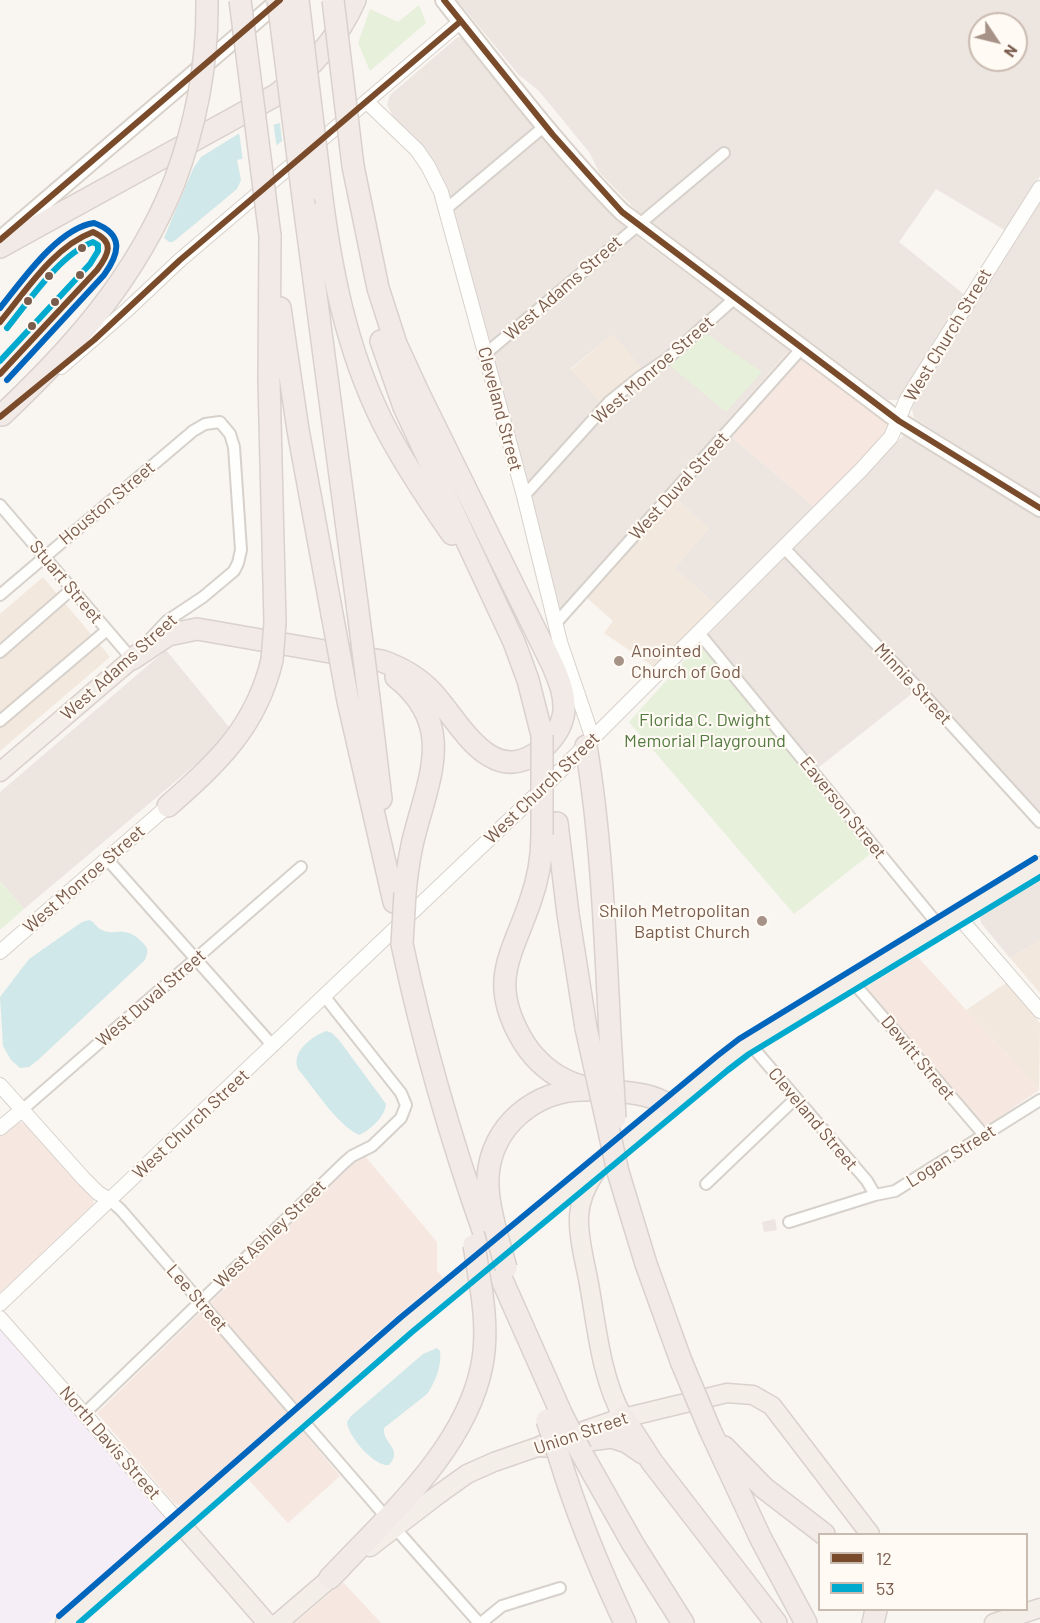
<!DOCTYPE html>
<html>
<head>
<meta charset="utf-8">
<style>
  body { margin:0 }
  #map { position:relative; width:1040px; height:1623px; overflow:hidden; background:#f9f5f0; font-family:Barlow,sans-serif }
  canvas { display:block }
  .legend { position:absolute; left:818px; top:1533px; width:210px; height:78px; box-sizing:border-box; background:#fffaf3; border:2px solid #cabbb1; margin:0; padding:8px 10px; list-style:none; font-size:18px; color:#7a5c4d }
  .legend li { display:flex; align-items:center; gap:12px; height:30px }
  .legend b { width:30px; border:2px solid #cabbb1 }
  .north { position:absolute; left:968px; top:12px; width:60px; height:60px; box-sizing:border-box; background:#fffaf3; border:2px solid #cabbb1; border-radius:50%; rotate:125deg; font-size:16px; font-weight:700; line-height:24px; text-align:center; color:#7a5c4d }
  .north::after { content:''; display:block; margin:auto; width:21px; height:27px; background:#a69286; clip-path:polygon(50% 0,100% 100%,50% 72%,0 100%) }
</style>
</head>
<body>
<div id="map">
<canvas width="1040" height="1623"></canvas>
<ul class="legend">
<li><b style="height:8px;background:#7a4b2a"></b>12</li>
<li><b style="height:8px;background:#00a9ce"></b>53</li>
</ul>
<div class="north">N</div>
</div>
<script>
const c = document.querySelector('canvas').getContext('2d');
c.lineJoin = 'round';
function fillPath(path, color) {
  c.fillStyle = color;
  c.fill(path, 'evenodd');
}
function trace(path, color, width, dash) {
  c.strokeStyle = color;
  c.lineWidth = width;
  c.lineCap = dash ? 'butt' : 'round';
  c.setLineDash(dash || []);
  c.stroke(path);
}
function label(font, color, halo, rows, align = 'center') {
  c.font = font + ' Barlow,sans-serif';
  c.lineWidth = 4.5;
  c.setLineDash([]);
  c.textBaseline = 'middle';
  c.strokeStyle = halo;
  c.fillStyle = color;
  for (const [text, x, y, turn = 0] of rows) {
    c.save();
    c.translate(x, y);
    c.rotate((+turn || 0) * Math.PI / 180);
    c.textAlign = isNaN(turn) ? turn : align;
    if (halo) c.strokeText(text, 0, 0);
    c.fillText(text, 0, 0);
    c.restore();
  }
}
fillPath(new Path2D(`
  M614,333L643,368L602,404L570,370Z
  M666,490L709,528L675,568L716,605L654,667L604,633L613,621L578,590Z
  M43,577L110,657L0,751V614Z
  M1040,940V993L1010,958Z
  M1006,983L1040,1023L1039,1090L966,1010Z`), '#f2e8de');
fillPath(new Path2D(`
  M789,350L889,425L888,429L864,456L814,507L721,428Z
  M917,956L1039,1090L975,1134L856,993Z
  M17,1122L26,1124L93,1199L94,1204L0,1293V1136Z
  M365,1156L437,1242V1271L443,1278L367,1341L339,1371L186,1503L178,1505L174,1503L97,1413L359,1158Z
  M301,1429L340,1476L288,1523L246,1477Z
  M343,1582L381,1623H295Z`), '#f6e8e1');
fillPath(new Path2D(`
  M457,0H1040V176L1006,231L936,189L899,242L966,296L903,396L897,400H888L638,212L599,172L589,152L539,91L519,75ZM980,24H1016V60H980Z
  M458,37L463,38L599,202L613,216L635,235L789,350L721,428L814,507L716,605L675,568L709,528L666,490L558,611L450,197L432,160L422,147L395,120L387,105L390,95ZM613,334L642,368L602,404L570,369Z
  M1040,198V497L914,418L912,410L913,404Z
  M905,434L1040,518V829L914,692L809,775L700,643Z
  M166,650L229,727L208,754L24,909L0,881V792Z
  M1040,878V940L1010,958L981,923L980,916L985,911Z
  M775,1219L777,1230L764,1232L762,1222Z`), '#ede5e0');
fillPath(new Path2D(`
  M0,1325L162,1511L164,1517L160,1525L48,1623H0Z`), '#f6eef6');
fillPath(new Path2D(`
  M419,5L426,23L370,71L358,43L370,9L398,22Z
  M705,333L762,372L726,412L669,365Z
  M700,643L873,852L794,914L629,722Z
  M0,881L24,909L0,930Z`), '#e7f0db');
fillPath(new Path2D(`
  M280,123L282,141L267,153L237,160L241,180L237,189L178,238L173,242H169L164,238L193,169L201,157L238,134Z
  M89,920C95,922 95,926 100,929C114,938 124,923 143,943C149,949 148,952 145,960L38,1060L29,1067L20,1068L11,1060L3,1046L0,997L29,959L82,922Z
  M326,1031L332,1033L339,1040L386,1104C385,1117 370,1130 359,1135C336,1124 315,1089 298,1069C291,1052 311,1037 326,1031Z
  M437,1348L440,1351C442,1365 435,1383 427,1394L384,1428C382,1444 404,1448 389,1465C374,1467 348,1436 347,1422L351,1416L423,1354Z`), '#d0e8ea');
fillPath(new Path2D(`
  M273,121L277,149L268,156L243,162L239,131Z`), '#f9f5f0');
const minor = new Path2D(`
  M446,209L546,125
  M484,355L724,153
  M524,496L609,402L640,377L667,359L735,298
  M0,505L132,659L134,656
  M784,548L915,685L1040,822
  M0,595L193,431L205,424L220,422L230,434L234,447L241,550L238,563L234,571L203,597L167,621L151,638
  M556,623L802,348
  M699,633L940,927
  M0,652L72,589
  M0,721L107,630
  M107,859L273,1046
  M852,981L984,1135
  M750,1044L867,1181L875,1195
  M22,1110L301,867
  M706,1184L796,1098
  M110,1200L121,1210L386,1517
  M789,1222L875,1195L895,1191L1040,1100
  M85,1413L345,1162L352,1156L372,1146L401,1118L406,1105L401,1093L325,997
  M395,1528L479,1623
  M481,1623L502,1606L560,1588`);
const tertiary = new Path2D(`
  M367,102L417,150L428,166L441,192L524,496L560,642L593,739
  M61,367L127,310L180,260L461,21
  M958,916L1040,1011
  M0,952L168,806
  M0,1085L84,1179L98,1193L110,1200
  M0,1128L22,1110
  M0,1304L543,788L861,470L891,437L907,399L1040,188
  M0,1318L180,1523`);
const secondary = new Path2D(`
  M444,0C501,72 558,147 622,212L899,421L1040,508
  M0,240L280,0`);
const primary = new Path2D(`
  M0,772L132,659
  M595,1173C586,1186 580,1200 579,1216C578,1238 585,1262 589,1284C597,1328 601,1378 623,1417
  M180,1523L267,1623
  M370,1547L435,1497L467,1474L494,1462L615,1420L727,1393L753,1395L772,1406L870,1534
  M65,1623L406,1325L722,1063L744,1047L1040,866
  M278,1623L341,1569
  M994,1623L1040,1608`);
const motorway = new Path2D(`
  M321,191C331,270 346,348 382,421C402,461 427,498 452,534
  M304,205L358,611
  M270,236L269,380L275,623
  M0,247L276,95C309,70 338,39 355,0
  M280,308L298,430L332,614
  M381,341L404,407L514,642L528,680L542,735
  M2,415C75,346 136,277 174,183
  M132,659L168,635L197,629L382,661C399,667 416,676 429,689C458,717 489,792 542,749C553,739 563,726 564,710C565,695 559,680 553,666L419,394L396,344L378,288L353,166
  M396,677C453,722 432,771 416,829C410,850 407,871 405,893
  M369,698L381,799
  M348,701L394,902
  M586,746C602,841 605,938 610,1034
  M168,806C218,762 256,727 272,660
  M557,823L568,914L586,1028
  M542,835C542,858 538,880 530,902C512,955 489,980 520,1036C531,1056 545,1070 565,1080C598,1097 639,1085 670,1106
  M402,944C423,1043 451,1140 485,1236
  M618,1172L646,1264L681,1361
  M495,1228C491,1211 487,1194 488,1177C491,1126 536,1089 586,1090
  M499,1273L562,1415
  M623,1417L652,1462L776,1623
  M710,1430L761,1539L806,1623
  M543,1446L612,1437L627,1442L643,1453
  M724,1447L764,1488L824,1534
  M581,1452L633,1544L683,1623
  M560,1459C577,1515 600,1570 625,1623
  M330,1578C386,1518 466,1449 482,1365C487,1339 485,1313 481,1288
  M873,1623L876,1610`);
trace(minor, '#d7d1cb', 14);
trace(tertiary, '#d7d1cb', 16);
trace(secondary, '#d9d2cb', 20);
trace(primary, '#dad1cc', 21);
trace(motorway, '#dad1cc', 24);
trace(minor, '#fefefd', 10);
trace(tertiary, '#fefefd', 14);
trace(secondary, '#fefefd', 16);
trace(primary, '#f3eee8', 18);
trace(motorway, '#f2eae7', 21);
const motorwayBridge = new Path2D(`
  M240,0L270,236
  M278,0L304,205
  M298,0L321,191
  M333,0L353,166
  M174,183C196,124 208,64 207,0
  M358,611L369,698
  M332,614L348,701
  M272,660L275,623
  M542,835V735
  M402,944L405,893
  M586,1028L618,1172
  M610,1034L615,1118
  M495,1228L506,1268
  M474,1245L481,1288
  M681,1361L710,1430
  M562,1415L581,1452
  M547,1420L560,1459`);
trace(motorwayBridge, '#dad1cc', 24, []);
trace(motorwayBridge, '#f2eae7', 21);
trace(new Path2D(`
  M444,0L553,135L622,212L899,421L1040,508
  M0,240L280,0
  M0,322C26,291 53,247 93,232C115,242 109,254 97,270L0,374
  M0,417L94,340L180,260L461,21`), '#7a4b2a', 6);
trace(new Path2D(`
  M0,361L90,264L98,251V245L93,242C60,254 29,301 7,328
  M79,1623L412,1332L728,1070L749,1054L1040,877`), '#00a9ce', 6);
trace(new Path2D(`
  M0,308C22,281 58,228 94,223C124,234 120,253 104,275L7,380
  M59,1616L400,1318L717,1056L739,1039L1035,858`), '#0065bd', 6);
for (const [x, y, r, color] of [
  [82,248,5,"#7a5c4d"],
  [80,275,5,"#7a5c4d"],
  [49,276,5,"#7a5c4d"],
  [28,301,5,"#7a5c4d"],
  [55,302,5,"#7a5c4d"],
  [32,326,5,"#7a5c4d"],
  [619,661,6,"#a69286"],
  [762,921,6,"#a69286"]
]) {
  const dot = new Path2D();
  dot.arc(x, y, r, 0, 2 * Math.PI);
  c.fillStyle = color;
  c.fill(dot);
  trace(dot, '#fffaf3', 2);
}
label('18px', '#7a5c4d', '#fffaf3', [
  ["West Adams Street",563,288,-41],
  ["West Church Street",948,335,-59],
  ["West Monroe Street",653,370,-41],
  ["Cleveland Street",500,409,75],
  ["West Duval Street",679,486,-48],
  ["Houston Street",107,503,-40],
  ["Stuart Street",66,582,50],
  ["West Adams Street",119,667,-42],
  ["Minnie Street",913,684,47],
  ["West Church Street",542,788,-44],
  ["Eaverson Street",843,808,51],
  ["West Monroe Street",84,879,-41],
  ["West Duval Street",151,998,-41],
  ["Dewitt Street",918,1058,50],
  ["Cleveland Street",813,1119,50],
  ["West Church Street",191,1124,-43],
  ["Logan Street",951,1156,-32],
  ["West Ashley Street",270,1234,-44],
  ["Lee Street",197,1298,49],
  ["Union Street",581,1433,-19],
  ["North Davis Street",110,1443,49]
]);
label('18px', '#7a5c4d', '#fffaf3', [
  ["Anointed",631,651],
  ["Church of God",631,672],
  ["Shiloh Metropolitan",750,911,"right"],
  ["Baptist Church",750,932,"right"]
], 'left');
label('18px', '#537a41', '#fffaf3', [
  ["Florida C. Dwight",705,720],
  ["Memorial Playground",705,741]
]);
</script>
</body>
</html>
